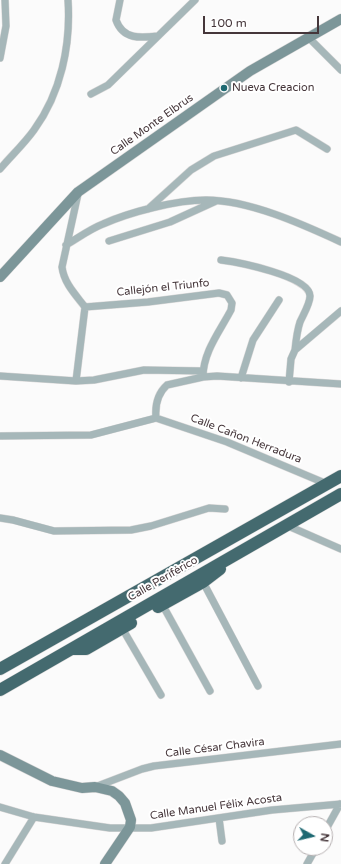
<!DOCTYPE html>
<html>
<head>
<meta charset="utf-8">
<style>
  body { margin:0 }
  #map { position:relative; width:341px; height:864px; overflow:hidden; background:#fbfbfb; font-family:"Varela Round",sans-serif }
  canvas { display:block }
  .north { position:absolute; left:293px; top:816px; width:40px; height:40px; box-sizing:border-box; background:#fff; border:1px solid #b5afb0; border-radius:50%; rotate:98deg; font-size:11px; font-weight:700; line-height:16px; text-align:center; color:#45363a }
  .north::after { content:''; display:block; margin:auto; width:14px; height:18px; background:#1e6972; clip-path:polygon(50% 0,100% 100%,50% 72%,0 100%) }
  .scale { position:absolute; left:203px; top:16px; width:116px; height:18px; box-sizing:border-box; border:2px solid #45363a; border-top:0; padding-left:5px; font-size:12px; line-height:14px; white-space:nowrap; color:#45363a; -webkit-text-stroke:3px #fff; paint-order:stroke }
</style>
</head>
<body>
<div id="map">
<canvas width="341" height="864"></canvas>
<div class="north">N</div>
<div class="scale">100 m</div>
</div>
<script>
const c = document.querySelector('canvas').getContext('2d');
c.lineJoin = 'round';
function trace(path, color, width, dash) {
  c.strokeStyle = color;
  c.lineWidth = width;
  c.lineCap = dash ? 'butt' : 'round';
  c.setLineDash(dash || []);
  c.stroke(path);
}
function label(font, color, halo, rows, align = 'center') {
  c.font = font + ' "Varela Round",sans-serif';
  c.lineWidth = 4;
  c.setLineDash([]);
  c.textBaseline = 'middle';
  c.strokeStyle = halo;
  c.fillStyle = color;
  for (const [text, x, y, turn = 0] of rows) {
    c.save();
    c.translate(x, y);
    c.rotate((+turn || 0) * Math.PI / 180);
    c.textAlign = isNaN(turn) ? turn : align;
    if (halo) c.strokeText(text, 0, 0);
    c.fillText(text, 0, 0);
    c.restore();
  }
}
const street = new Path2D(`
  M120,0L116,20C123,40 141,38 158,36
  M309,38L341,70
  M0,58L6,26L5,0
  M91,94L108,85L195,0
  M0,169C11,156 24,144 34,130C61,93 71,45 68,0
  M148,209L191,170L214,156L296,130L327,149
  M109,241L170,222L216,201
  M66,245C78,238 90,229 103,224C130,212 176,200 206,200C249,200 302,224 341,242
  M221,260C237,262 310,276 310,296C310,304 303,315 300,322C297,331 296,340 295,350
  M85,307L148,302L219,293L227,295L232,303L231,310C220,331 203,352 203,377
  M0,376L76,381L94,380L144,370L203,371
  M241,378L253,340L279,300
  M76,381L85,307C75,294 64,283 62,267L78,194
  M289,382L291,359L295,350L341,311
  M156,418C155,406 157,394 167,385L203,377L217,376L341,384
  M156,418L227,442L327,484
  M0,436L91,435L156,418
  M0,518L13,520L54,531L131,530L151,526L209,508L225,509
  M286,525L341,549
  M203,582L258,686
  M162,604L210,691
  M122,628L161,695
  M95,787L142,769L154,766L341,744
  M0,807L34,817L110,828H151L272,810L341,804
  M219,818L222,841
  M325,831L340,804
  M5,864L34,817
  M307,864L316,848`);
const secondary = new Path2D(`
  M0,277L78,192L250,71L341,19
  M0,755L52,781L82,788L95,787L112,791L119,796L125,803L131,820L130,827L105,864`);
const highway = new Path2D(`
  M158,607L203,582L220,569
  M73,649H86L131,623
  M0,669L341,476
  M0,690L341,494`);
trace(street, '#dad8d8', 8);
trace(secondary, '#dad8d8', 11);
trace(highway, '#dad8d8', 13);
trace(street, '#a6b7b9', 7);
trace(secondary, '#7c9699', 10);
trace(highway, '#446a6f', 12);
for (const [x, y, r, color] of [
  [224,88,4,"#1e6972"]
]) {
  const dot = new Path2D();
  dot.arc(x, y, r, 0, 2 * Math.PI);
  c.fillStyle = color;
  c.fill(dot);
  trace(dot, '#fff', 1.5);
}
label('11px', '#45363a', '#fff', [
  ["Nueva Creacion",232,88]
], 'left');
label('11px', '#45363a', '#fff', [
  ["Calle Monte Elbrus",152,125,-35],
  ["Callejón el Triunfo",163,288,-6],
  ["Calle Cañon Herradura",246,439,21],
  ["Calle Periférico",163,579,-30],
  ["Calle César Chavira",215,748,-7],
  ["Calle Manuel Félix Acosta",216,807,-8]
]);
</script>
</body>
</html>
